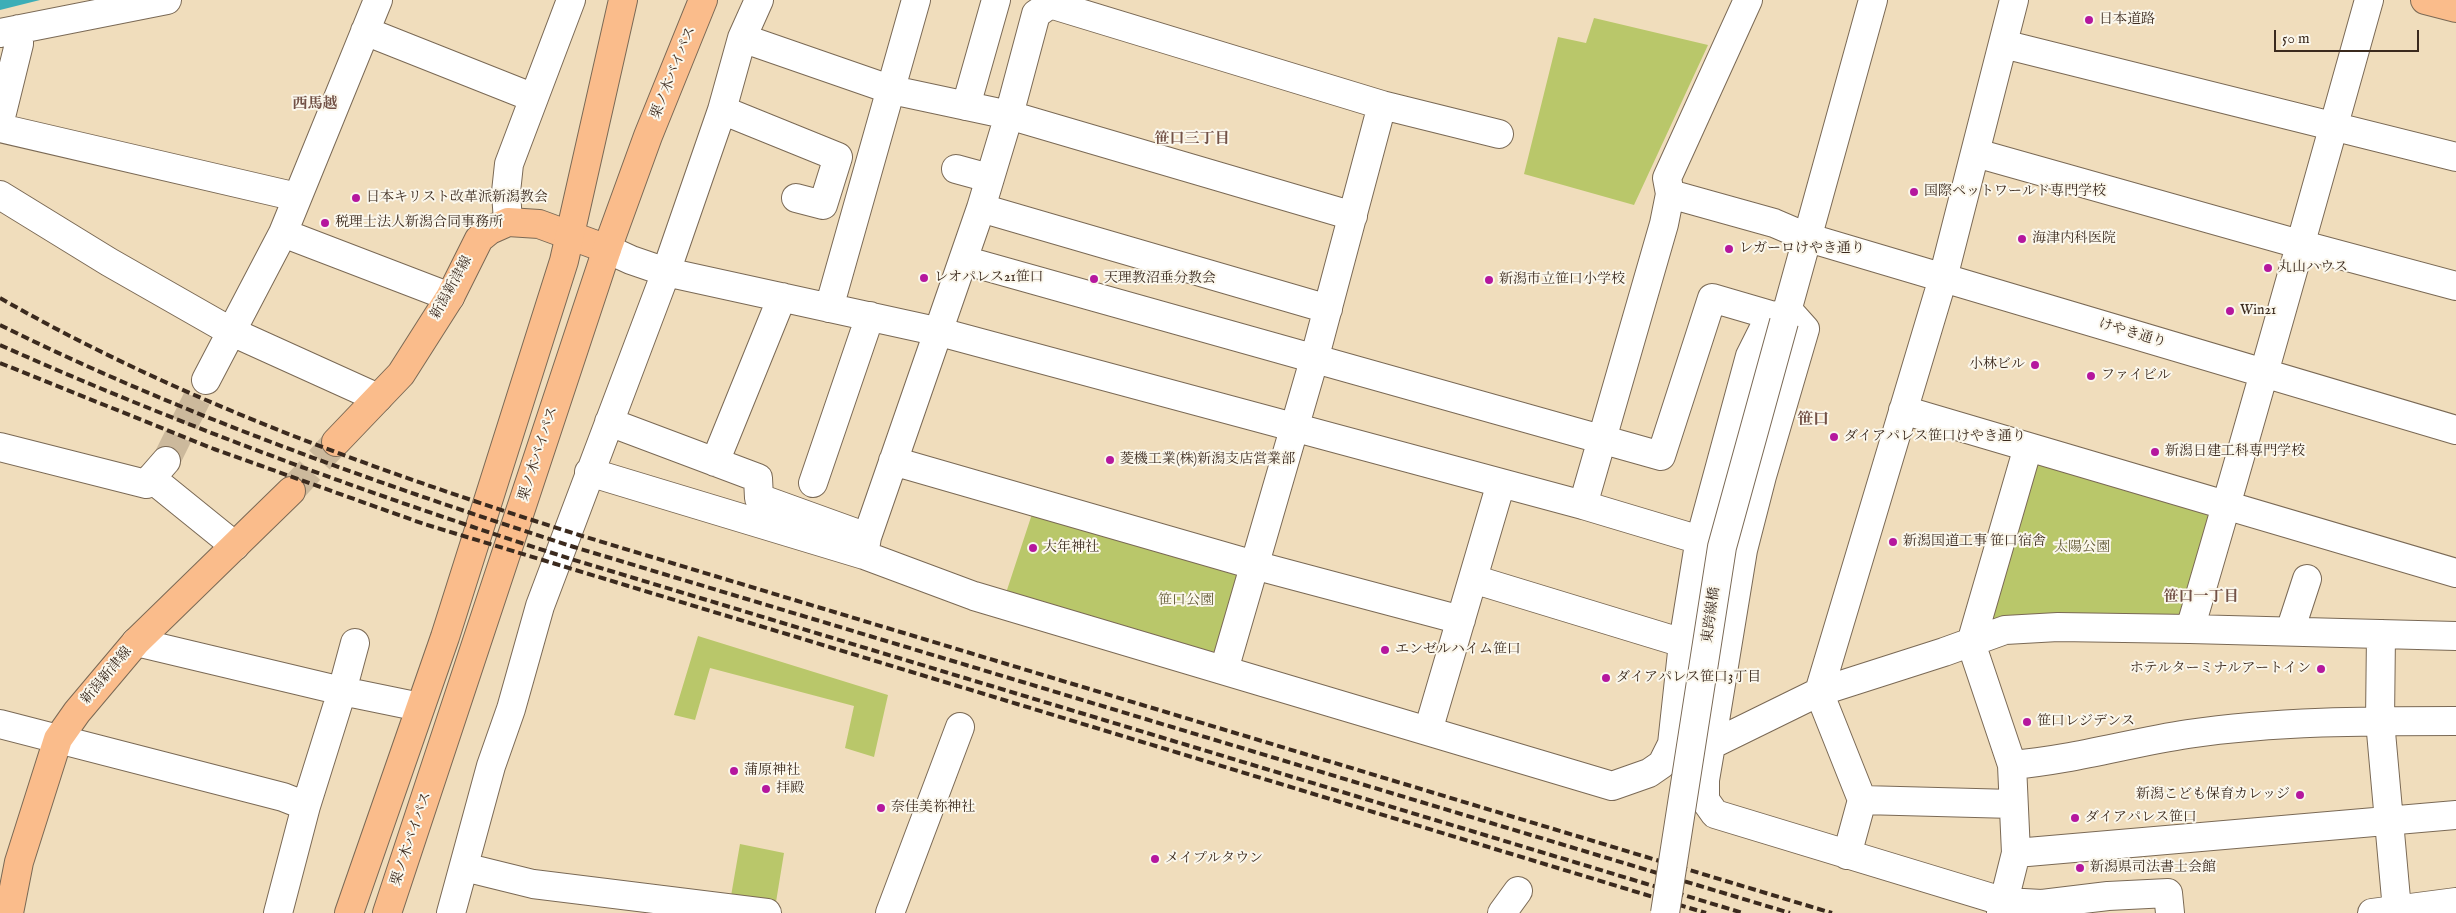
<!DOCTYPE html>
<html>
<head>
<meta charset="utf-8">
<style>
  body { margin:0 }
  #map { position:relative; width:2456px; height:913px; overflow:hidden; background:#f0ddbc; font-family:"IM FELL English",serif }
  canvas { display:block }
  .scale { position:absolute; left:2274px; top:30px; width:145px; height:22px; box-sizing:border-box; border:2px solid #3b2a1e; border-top:0; padding-left:6px; font-size:15px; line-height:18px; white-space:nowrap; color:#3b2a1e; -webkit-text-stroke:4px #fbf7ec; paint-order:stroke }
</style>
</head>
<body>
<div id="map">
<canvas width="2456" height="913"></canvas>
<div class="scale">50 m</div>
</div>
<script>
const c = document.querySelector('canvas').getContext('2d');
c.lineJoin = 'round';
function fillPath(path, color) {
  c.fillStyle = color;
  c.fill(path, 'evenodd');
}
function trace(path, color, width, dash) {
  c.strokeStyle = color;
  c.lineWidth = width;
  c.lineCap = dash ? 'butt' : 'round';
  c.setLineDash(dash || []);
  c.stroke(path);
}
function label(font, color, halo, rows, align = 'center') {
  c.font = font + ' "IM FELL English","Noto Serif JP",serif';
  c.lineWidth = 4;
  c.setLineDash([]);
  c.textBaseline = 'middle';
  c.strokeStyle = halo;
  c.fillStyle = color;
  for (const [text, x, y, turn = 0] of rows) {
    c.save();
    c.translate(x, y);
    c.rotate((+turn || 0) * Math.PI / 180);
    c.textAlign = isNaN(turn) ? turn : align;
    if (halo) c.strokeText(text, 0, 0);
    c.fillText(text, 0, 0);
    c.restore();
  }
}
fillPath(new Path2D(`
  M1594,18L1708,45L1634,205L1524,174L1558,37L1586,43Z
  M2034,456L2213,514L2184,622L1981,628Z
  M1033,511L1242,570L1220,648L1209,654L1006,593Z
  M698,636L888,695L874,757L845,748L854,706L710,668L695,720L674,715Z
  M740,844L784,853L776,902L731,896Z`), '#b9c76a');
fillPath(new Path2D(`
  M0,0H40L0,10Z`), '#3daeb7');
trace(new Path2D(`
  M166,461L206,380`), '#ccb99c', 28, [28, 14]);
trace(new Path2D(`
  M291,491L336,442`), '#ccb99c', 28, [28, 14]);
const minor = new Path2D(`
  M365,31L534,98
  M0,33L167,0
  M742,38L892,90L1009,115L1353,216
  M2003,44L2456,157
  M1382,105L1499,134
  M966,106L996,0
  M722,110L838,157L823,205L796,198
  M0,121L19,44V29
  M0,128L297,197
  M1976,153L2299,244L2456,286
  M956,169L989,178
  M1670,194L1667,178L1748,0
  M0,195L109,262L230,331L378,398
  M981,208L1328,309
  M508,222L506,192L509,164L571,0
  M283,233L450,297
  M607,249L631,260L666,272L940,332L1583,505L1700,540
  M963,260L1661,456L1712,298L1777,317
  M829,308L916,0
  M1784,322L1873,0
  M206,380L283,233L378,0
  M1903,410L2456,573
  M609,422L758,478L759,498L867,537
  M0,447L146,484L166,461
  M893,461L1254,565L1461,620
  M715,462L782,297
  M589,472L864,555L974,596L1612,786L1649,773L1662,764L1672,744L1683,643L1699,544L1750,356L1767,322L1788,310L1805,329L1762,476L1743,550L1711,745L1672,744
  M151,478L235,546
  M813,483L870,316
  M1583,505L1664,224L1670,194L1774,223L1809,238L2456,430
  M864,555L867,537L981,208L1009,115L1036,14L1050,4L1382,105L1314,360L1224,670
  M1473,579L1683,643
  M2190,629C2252,420 2310,210 2369,0
  M2290,631L2307,579
  M2381,634L2380,721L2397,910
  M136,642L342,691L355,643
  M0,724L283,797L306,806L278,913
  M1428,731L1501,483
  M2012,765C2072,760 2129,743 2188,734C2276,721 2367,721 2456,721
  M1862,800L2013,804
  M306,806L342,691L420,707
  M2016,853L2456,815
  M1847,855L1862,800L1819,692L1943,278L2014,0
  M464,867L533,884L767,913
  M451,913L491,766L511,709L540,606L666,272L722,110L742,38L759,0
  M890,913L960,727
  M1502,913L1518,891
  M2001,913L2016,853L2012,765L1971,643L2028,447
  M2170,913L2168,893L2108,896L2042,904L2005,902L1715,814L1705,800V780L1711,745L1819,692L1944,652L2005,630L2058,627L2190,629L2456,636
  M2372,913L2456,902`);
const major = new Path2D(`
  M2425,0L2456,8
  M336,442L401,374L450,297L479,239L490,230L508,222L539,224L607,249
  M9,913L19,862L58,739L77,712L136,642L291,491`);
const highway = new Path2D(`
  M349,913L445,637L564,261L623,0
  M387,913L607,249L648,136L703,0`);
trace(minor, '#7a6955', 30);
trace(major, '#7a6955', 30);
trace(highway, '#7a6955', 30);
trace(minor, '#fff', 28);
trace(major, '#fabc8b', 28);
trace(highway, '#fabc8b', 28);
trace(new Path2D(`
  M0,298C182,402 380,472 579,535L1832,913
  M0,325C184,416 379,484 574,547L1790,913
  M0,345C186,428 377,497 571,559L1743,913
  M0,363L214,449L424,524L1706,913`), '#3b2a1e', 4, [8, 4]);
const minorBridge = new Path2D(`
  M1665,913L1722,547L1784,322`);
trace(minorBridge, '#7a6955', 30, []);
trace(minorBridge, '#fff', 28);
for (const [x, y, r, color] of [
  [2089,20,5,"#b5179e"],
  [1914,192,5,"#b5179e"],
  [356,198,5,"#b5179e"],
  [325,223,5,"#b5179e"],
  [2022,239,5,"#b5179e"],
  [1729,249,5,"#b5179e"],
  [2268,268,5,"#b5179e"],
  [924,278,5,"#b5179e"],
  [1094,279,5,"#b5179e"],
  [1489,280,5,"#b5179e"],
  [2230,311,5,"#b5179e"],
  [2035,365,5,"#b5179e"],
  [2091,376,5,"#b5179e"],
  [1834,437,5,"#b5179e"],
  [2155,452,5,"#b5179e"],
  [1110,460,5,"#b5179e"],
  [1893,542,5,"#b5179e"],
  [1033,548,5,"#b5179e"],
  [1385,650,5,"#b5179e"],
  [2321,669,5,"#b5179e"],
  [1606,678,5,"#b5179e"],
  [2027,722,5,"#b5179e"],
  [734,771,5,"#b5179e"],
  [766,789,5,"#b5179e"],
  [2300,795,5,"#b5179e"],
  [881,808,5,"#b5179e"],
  [2075,818,5,"#b5179e"],
  [1155,859,5,"#b5179e"],
  [2080,868,5,"#b5179e"]
]) {
  const dot = new Path2D();
  dot.arc(x, y, r, 0, 2 * Math.PI);
  c.fillStyle = color;
  c.fill(dot);
  trace(dot, '#fbf7ec', 2);
}
label('14px', '#3b2a1e', '#fbf7ec', [
  ["日本道路",2099,20],
  ["国際ペットワールド専門学校",1924,192],
  ["日本キリスト改革派新潟教会",366,198],
  ["税理士法人新潟合同事務所",335,223],
  ["海津内科医院",2032,239],
  ["レガーロけやき通り",1739,249],
  ["丸山ハウス",2278,268],
  ["レオパレス21笹口",934,278],
  ["天理教沼垂分教会",1104,279],
  ["新潟市立笹口小学校",1499,280],
  ["Win21",2240,311],
  ["小林ビル",2025,365,"right"],
  ["ファイビル",2101,376],
  ["ダイアパレス笹口けやき通り",1844,437],
  ["新潟日建工科専門学校",2165,452],
  ["菱機工業(株)新潟支店営業部",1120,460],
  ["新潟国道工事 笹口宿舎",1903,542],
  ["大年神社",1043,548],
  ["エンゼルハイム笹口",1395,650],
  ["ホテルターミナルアートイン",2311,669,"right"],
  ["ダイアパレス笹口3丁目",1616,678],
  ["笹口レジデンス",2037,722],
  ["蒲原神社",744,771],
  ["拝殿",776,789],
  ["新潟こども保育カレッジ",2290,795,"right"],
  ["奈佳美祢神社",891,808],
  ["ダイアパレス笹口",2085,818],
  ["メイプルタウン",1165,859],
  ["新潟県司法書士会館",2090,868]
], 'left');
label('14px', '#3b2a1e', '#fbf7ec', [
  ["栗ノ木バイパス",674,73,-68],
  ["新潟新津線",452,288,-61],
  ["けやき通り",2132,334,17],
  ["栗ノ木バイパス",539,454,-72],
  ["東跨線橋",1712,615,-82],
  ["新潟新津線",107,676,-50],
  ["栗ノ木バイパス",412,839,-71]
]);
label('14px', '#615935', '#fbf7ec', [
  ["太陽公園",2082,548],
  ["笹口公園",1186,601]
]);
label('bold 15px', '#725146', '#fbf7ec', [
  ["西馬越",315,105],
  ["笹口三丁目",1192,140],
  ["笹口一丁目",2201,598]
]);
label('bold 16px', '#725146', '#fbf7ec', [
  ["笹口",1813,421]
]);
</script>
</body>
</html>
